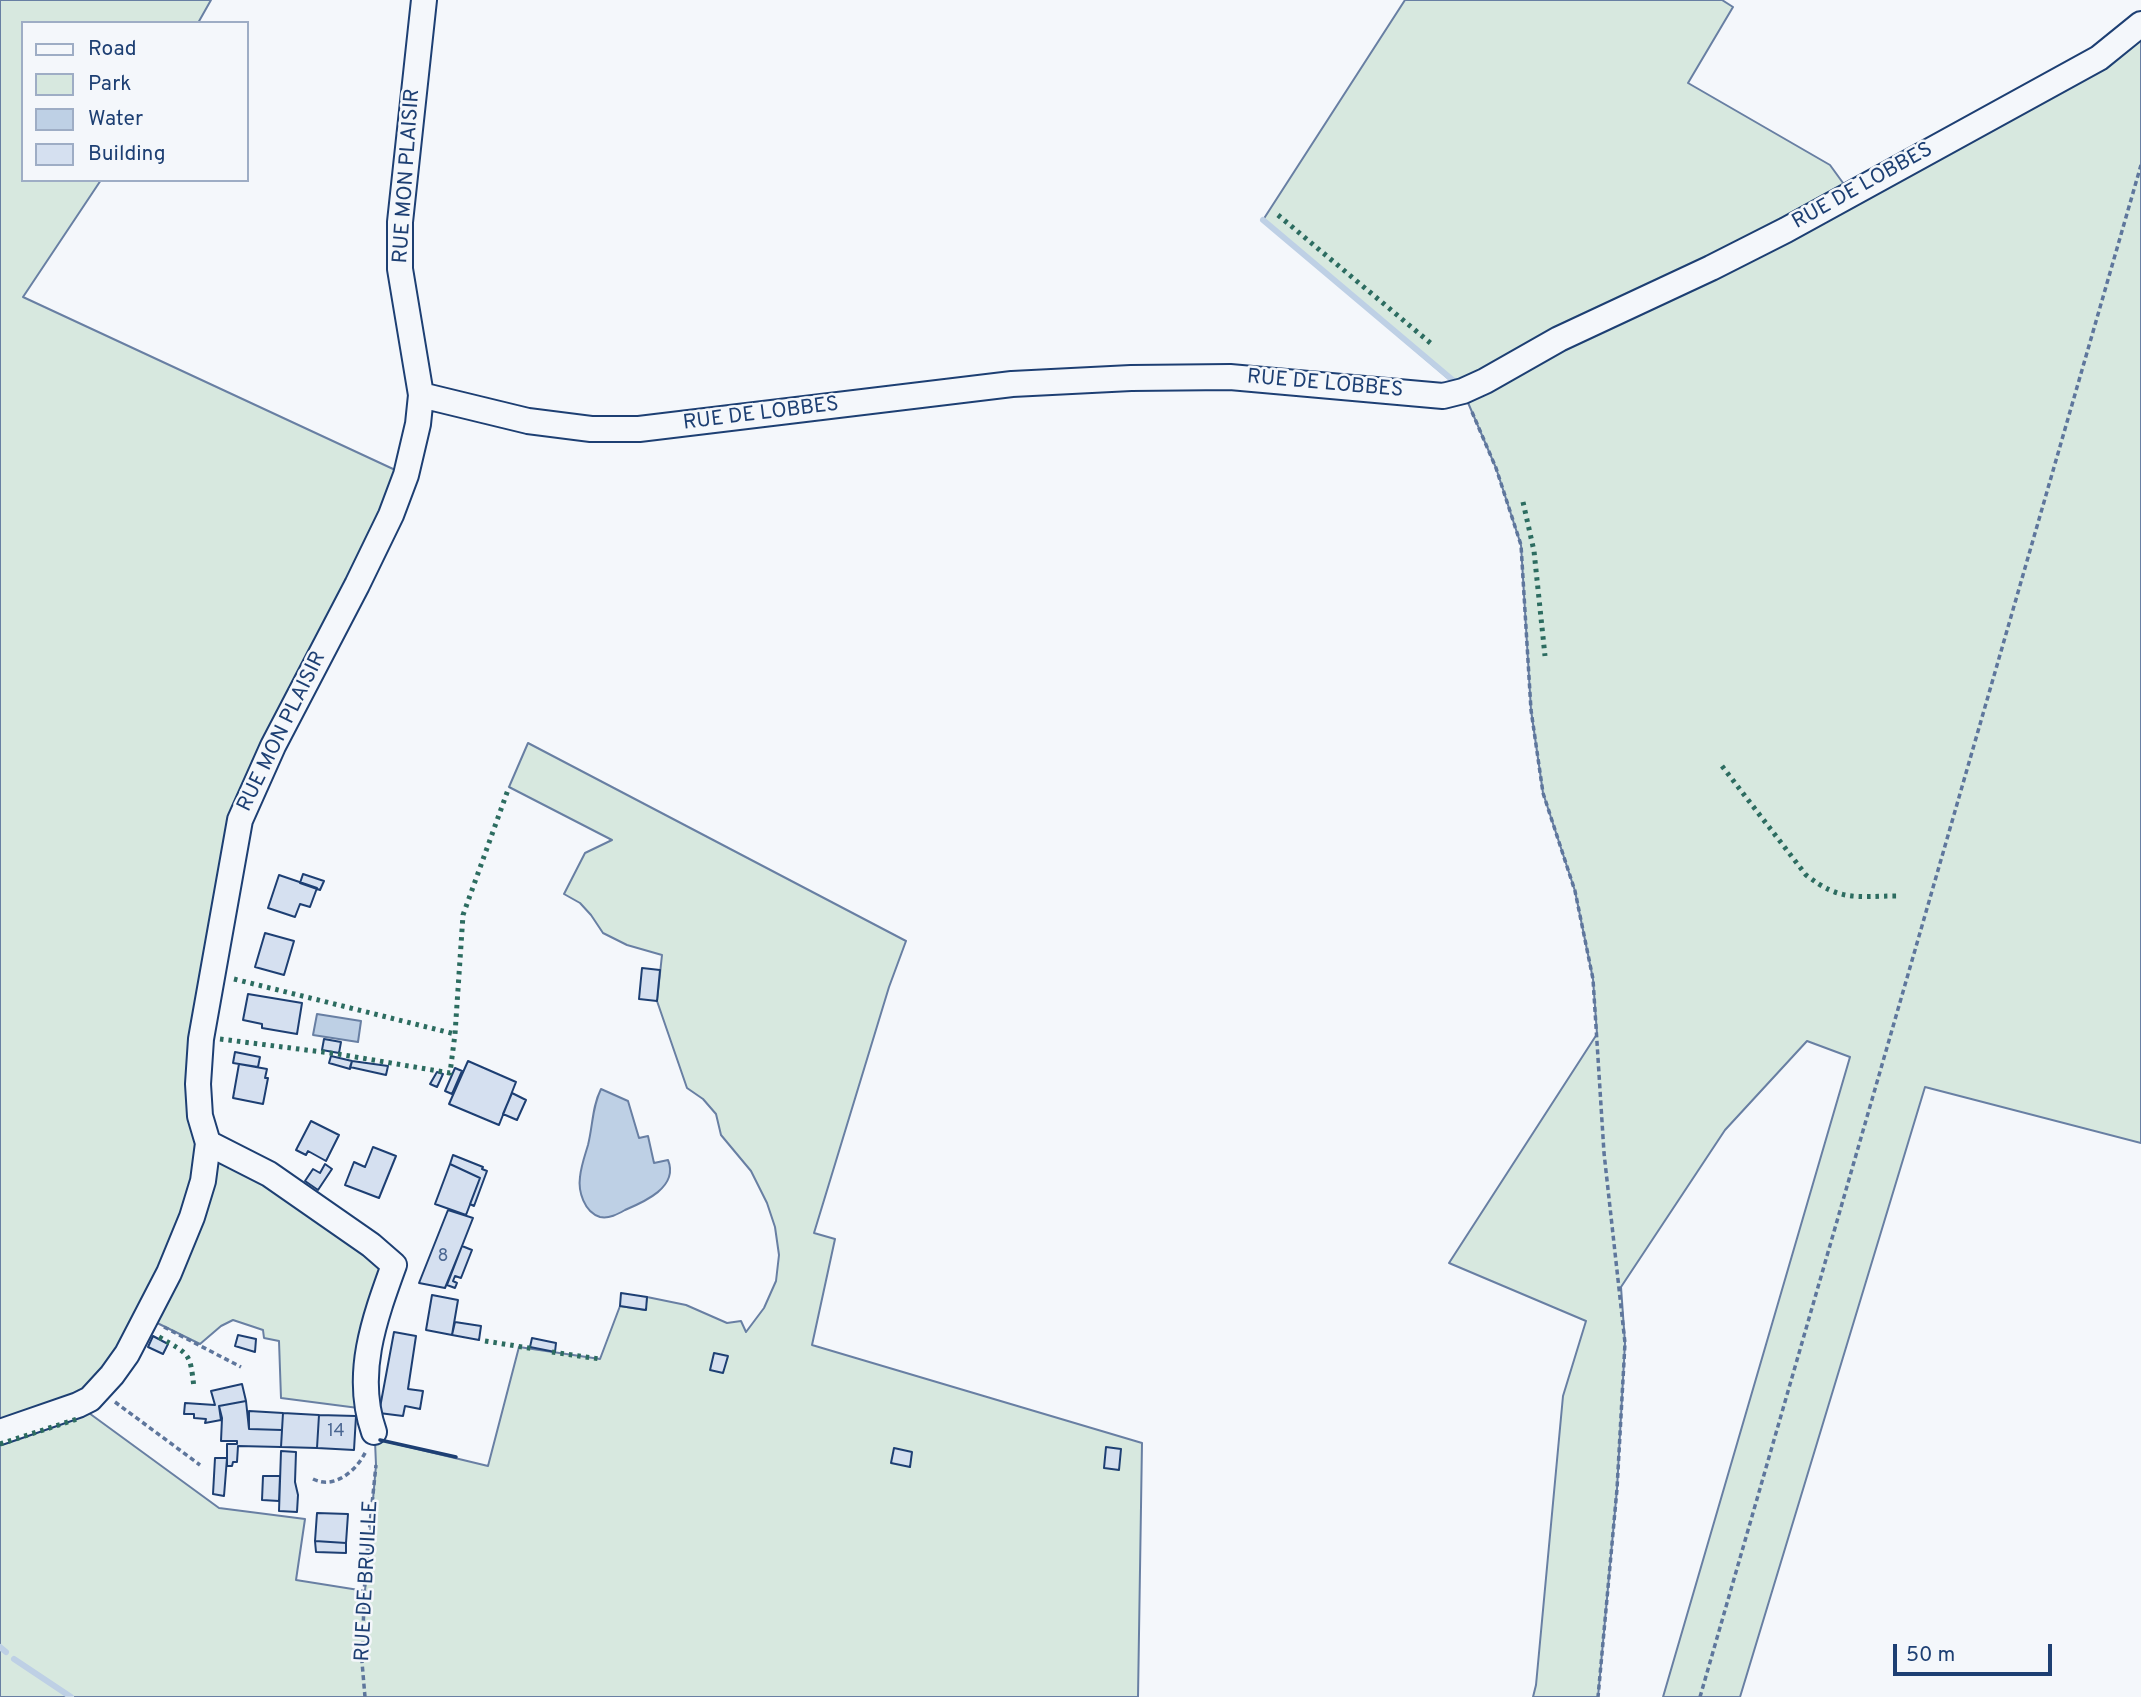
<!DOCTYPE html>
<html>
<head>
<meta charset="utf-8">
<style>
  body { margin:0 }
  #map { position:relative; width:2141px; height:1697px; overflow:hidden; background:#f4f7fb; font-family:Overpass,sans-serif }
  canvas { display:block }
  .legend { position:absolute; left:21px; top:21px; width:228px; height:161px; box-sizing:border-box; background:#f4f7fb; border:2px solid #9eadc5; margin:0; padding:9px 12px; list-style:none; font-size:21px; color:#1d3f73 }
  .legend li { display:flex; align-items:center; gap:14px; height:35px }
  .legend b { width:35px; border:2px solid #9eadc5 }
  .scale { position:absolute; left:1893px; top:1644px; width:159px; height:32px; box-sizing:border-box; border:4px solid #1d3f73; border-top:0; padding-left:9px; font-size:21px; line-height:24px; white-space:nowrap; color:#1d3f73; -webkit-text-stroke:5px #f4f7fb; paint-order:stroke }
</style>
</head>
<body>
<div id="map">
<canvas width="2141" height="1697"></canvas>
<ul class="legend">
<li><b style="height:9px;background:#f4f7fb"></b>Road</li>
<li><b style="height:19px;background:#d7e8df"></b>Park</li>
<li><b style="height:19px;background:#bed0e5"></b>Water</li>
<li><b style="height:19px;background:#d5e0f0"></b>Building</li>
</ul>
<div class="scale">50 m</div>
</div>
<script>
const c = document.querySelector('canvas').getContext('2d');
c.lineJoin = 'round';
function fillPath(path, color) {
  c.fillStyle = color;
  c.fill(path, 'evenodd');
}
function trace(path, color, width, dash) {
  c.strokeStyle = color;
  c.lineWidth = width;
  c.lineCap = dash ? 'butt' : 'round';
  c.setLineDash(dash || []);
  c.stroke(path);
}
function label(font, color, halo, rows, align = 'center') {
  c.font = font + ' Overpass,sans-serif';
  c.lineWidth = 5;
  c.setLineDash([]);
  c.textBaseline = 'middle';
  c.strokeStyle = halo;
  c.fillStyle = color;
  for (const [text, x, y, turn = 0] of rows) {
    c.save();
    c.translate(x, y);
    c.rotate((+turn || 0) * Math.PI / 180);
    c.textAlign = isNaN(turn) ? turn : align;
    if (halo) c.strokeText(text, 0, 0);
    c.fillText(text, 0, 0);
    c.restore();
  }
}
const green = new Path2D(`
  M0,0H211L198,23H23V180H101L23,297L406,475L254,786L212,979L208,1143L394,1265L366,1409L281,1398L279,1341L264,1338L263,1330L233,1320L221,1326L200,1344L147,1318L78,1405L219,1508L305,1519L296,1580L365,1591L376,1465L375,1441L380,1440L488,1466L519,1347L600,1359L620,1306L645,1310L647,1297L686,1305L727,1323L741,1321L746,1332L764,1308L776,1281L779,1255L775,1227L767,1203L751,1171L721,1135L716,1114L703,1099L687,1088L657,1001L662,955L627,945L603,933L591,915L580,903L564,894L585,853L612,840L509,787L528,743L906,941L889,987L814,1233L835,1239L812,1345L1142,1443L1138,1697H0Z
  M1405,0H1722L1733,7L1688,83L1830,165L1851,194L2141,28V1143L1925,1087L1740,1697H1663L1850,1057L1807,1041L1725,1130L1621,1287L1625,1343L1617,1489L1598,1697H1533L1536,1685L1563,1396L1586,1321L1449,1263L1597,1034L1593,979L1575,891L1543,793L1531,710L1521,545L1496,468L1463,391L1263,220Z`);
fillPath(green, '#d7e8df');
trace(green, '#687fa3', 2);
const water = new Path2D(`
  M317,1014L361,1021L358,1042L313,1035Z
  M601,1089L628,1101L639,1138L648,1136L654,1163L668,1160C679,1187 644,1202 625,1210C618,1214 609,1219 600,1217C584,1212 578,1191 580,1177C581,1166 585,1155 588,1145C593,1125 592,1107 601,1089Z`);
fillPath(water, '#bed0e5');
trace(water, '#687fa3', 2);
trace(new Path2D(`
  M1263,220L1455,382
  M0,1647L6,1652
  M14,1659L71,1697`), '#bed0e5', 6);
const building = new Path2D(`
  M303,874L324,881L320,890L300,883Z
  M279,875L317,888L310,907L300,904L295,917L268,908Z
  M265,933L294,941L284,975L255,967Z
  M642,968L660,970L657,1001L639,999Z
  M248,994L302,1003L297,1034L262,1028V1024L243,1020Z
  M324,1039L341,1042L339,1053L322,1050Z
  M235,1052L260,1057L258,1067L233,1063Z
  M331,1056L352,1061L350,1069L329,1063Z
  M352,1061L388,1066L386,1075L350,1067Z
  M468,1061L516,1082L499,1125L449,1104Z
  M239,1064L267,1069L265,1078H268L263,1104L233,1098Z
  M455,1068L462,1071L452,1094L445,1091Z
  M437,1072L443,1074L437,1087L430,1084Z
  M512,1093L526,1100L517,1120L503,1114Z
  M311,1121L339,1135L326,1161L308,1151L306,1155L296,1150Z
  M373,1147L396,1156L379,1198L345,1185L354,1162L365,1167Z
  M453,1155L483,1167L482,1169L487,1171L474,1206L470,1204L480,1178L450,1164Z
  M325,1164L332,1169L318,1190L305,1181L313,1169L320,1173Z
  M450,1164L480,1178L466,1215L435,1204Z
  M448,1210L473,1218L462,1246L445,1288L419,1283Z
  M462,1246L472,1250L461,1278L455,1276L453,1281L457,1283L455,1288L447,1285Z
  M621,1293L647,1297L646,1310L620,1306Z
  M432,1295L458,1300L452,1335L426,1330Z
  M455,1322L481,1326L479,1340L452,1335Z
  M394,1332L416,1336L408,1389L423,1391L420,1409L405,1406L403,1416L379,1413Z
  M238,1335L256,1339L255,1352L235,1346Z
  M153,1336L168,1344L163,1354L148,1347Z
  M532,1338L556,1343L555,1352L530,1347Z
  M714,1353L728,1356L723,1373L710,1370Z
  M242,1384L246,1401L219,1406L221,1420L205,1423L206,1419L194,1418V1414H184L185,1403L215,1405L211,1391Z
  M246,1401L249,1429L282,1430L281,1447L238,1446L237,1462H233L232,1466H227V1444H237V1441H221L222,1418L219,1406Z
  M249,1411L283,1413L282,1430L249,1429Z
  M283,1413L319,1415L317,1448L281,1447Z
  M319,1415L356,1416L354,1450L317,1448Z
  M1106,1447L1121,1449L1119,1470L1104,1468Z
  M894,1448L912,1452L910,1467L891,1463Z
  M281,1451L296,1452L295,1482L298,1495L297,1512L279,1511Z
  M215,1458H227L224,1496L213,1494Z
  M263,1476H280L279,1501L262,1500Z
  M317,1513L348,1514L346,1543L315,1541Z
  M315,1541L346,1543V1553L316,1552Z`);
fillPath(building, '#d5e0f0');
trace(building, '#1d3f73', 2);
const minor = new Path2D(`
  M421,395L528,421L591,429H639L1012,384L1131,378L1230,377L1443,396L1463,391L1485,381L1559,339L1711,268L1786,230L2099,58L2141,24
  M208,1143L269,1174L371,1245L394,1265C374,1320 354,1375 374,1432
  M0,1432L78,1405L90,1399L112,1375L127,1354L169,1273L192,1217L203,1181L208,1143L200,1116L198,1084L201,1039L240,820L273,746L357,585L391,515L406,475L418,424L421,395L400,269V222L424,0`);
trace(minor, '#1d3f73', 28);
trace(new Path2D(`
  M1472,412L1496,468L1521,545L1531,710L1543,793L1575,891L1593,979L1604,1153L1625,1343L1617,1489L1598,1697
  M164,1327L241,1367
  M115,1402L200,1465
  M313,1479C335,1490 357,1470 366,1451
  M365,1697L362,1662L365,1573L376,1465
  M1700,1697L2141,165`), '#5e769c', 3.5, [5, 3.5]);
trace(minor, '#f4f7fb', 24);
trace(new Path2D(`
  M1278,215L1434,346
  M1523,502L1534,551L1545,656
  M1722,766L1806,875C1841,902 1856,896 1897,896
  M234,979L455,1034
  M220,1039L338,1054L450,1073L455,1034L463,915L509,787
  M159,1337C190,1355 190,1352 194,1388
  M485,1341L535,1349
  M552,1352L600,1359
  M0,1444L77,1419`), '#2c6c60', 5, [3.5, 5]);
trace(new Path2D(`
  M380,1440L456,1457`), '#1d3f73', 3.5);
label('18px', '#4b6792', null, [
  ["8",443,1257],
  ["14",336,1432]
]);
label('21px', '#1d3f73', '#f4f7fb', [
  ["RUE MON PLAISIR",408,176,-86],
  ["RUE DE LOBBES",1863,187,-29],
  ["RUE DE LOBBES",1325,385,5],
  ["RUE DE LOBBES",761,415,-7],
  ["RUE MON PLAISIR",283,732,-64],
  ["RUE DE BRUILLE",368,1581,-87]
]);
</script>
</body>
</html>
